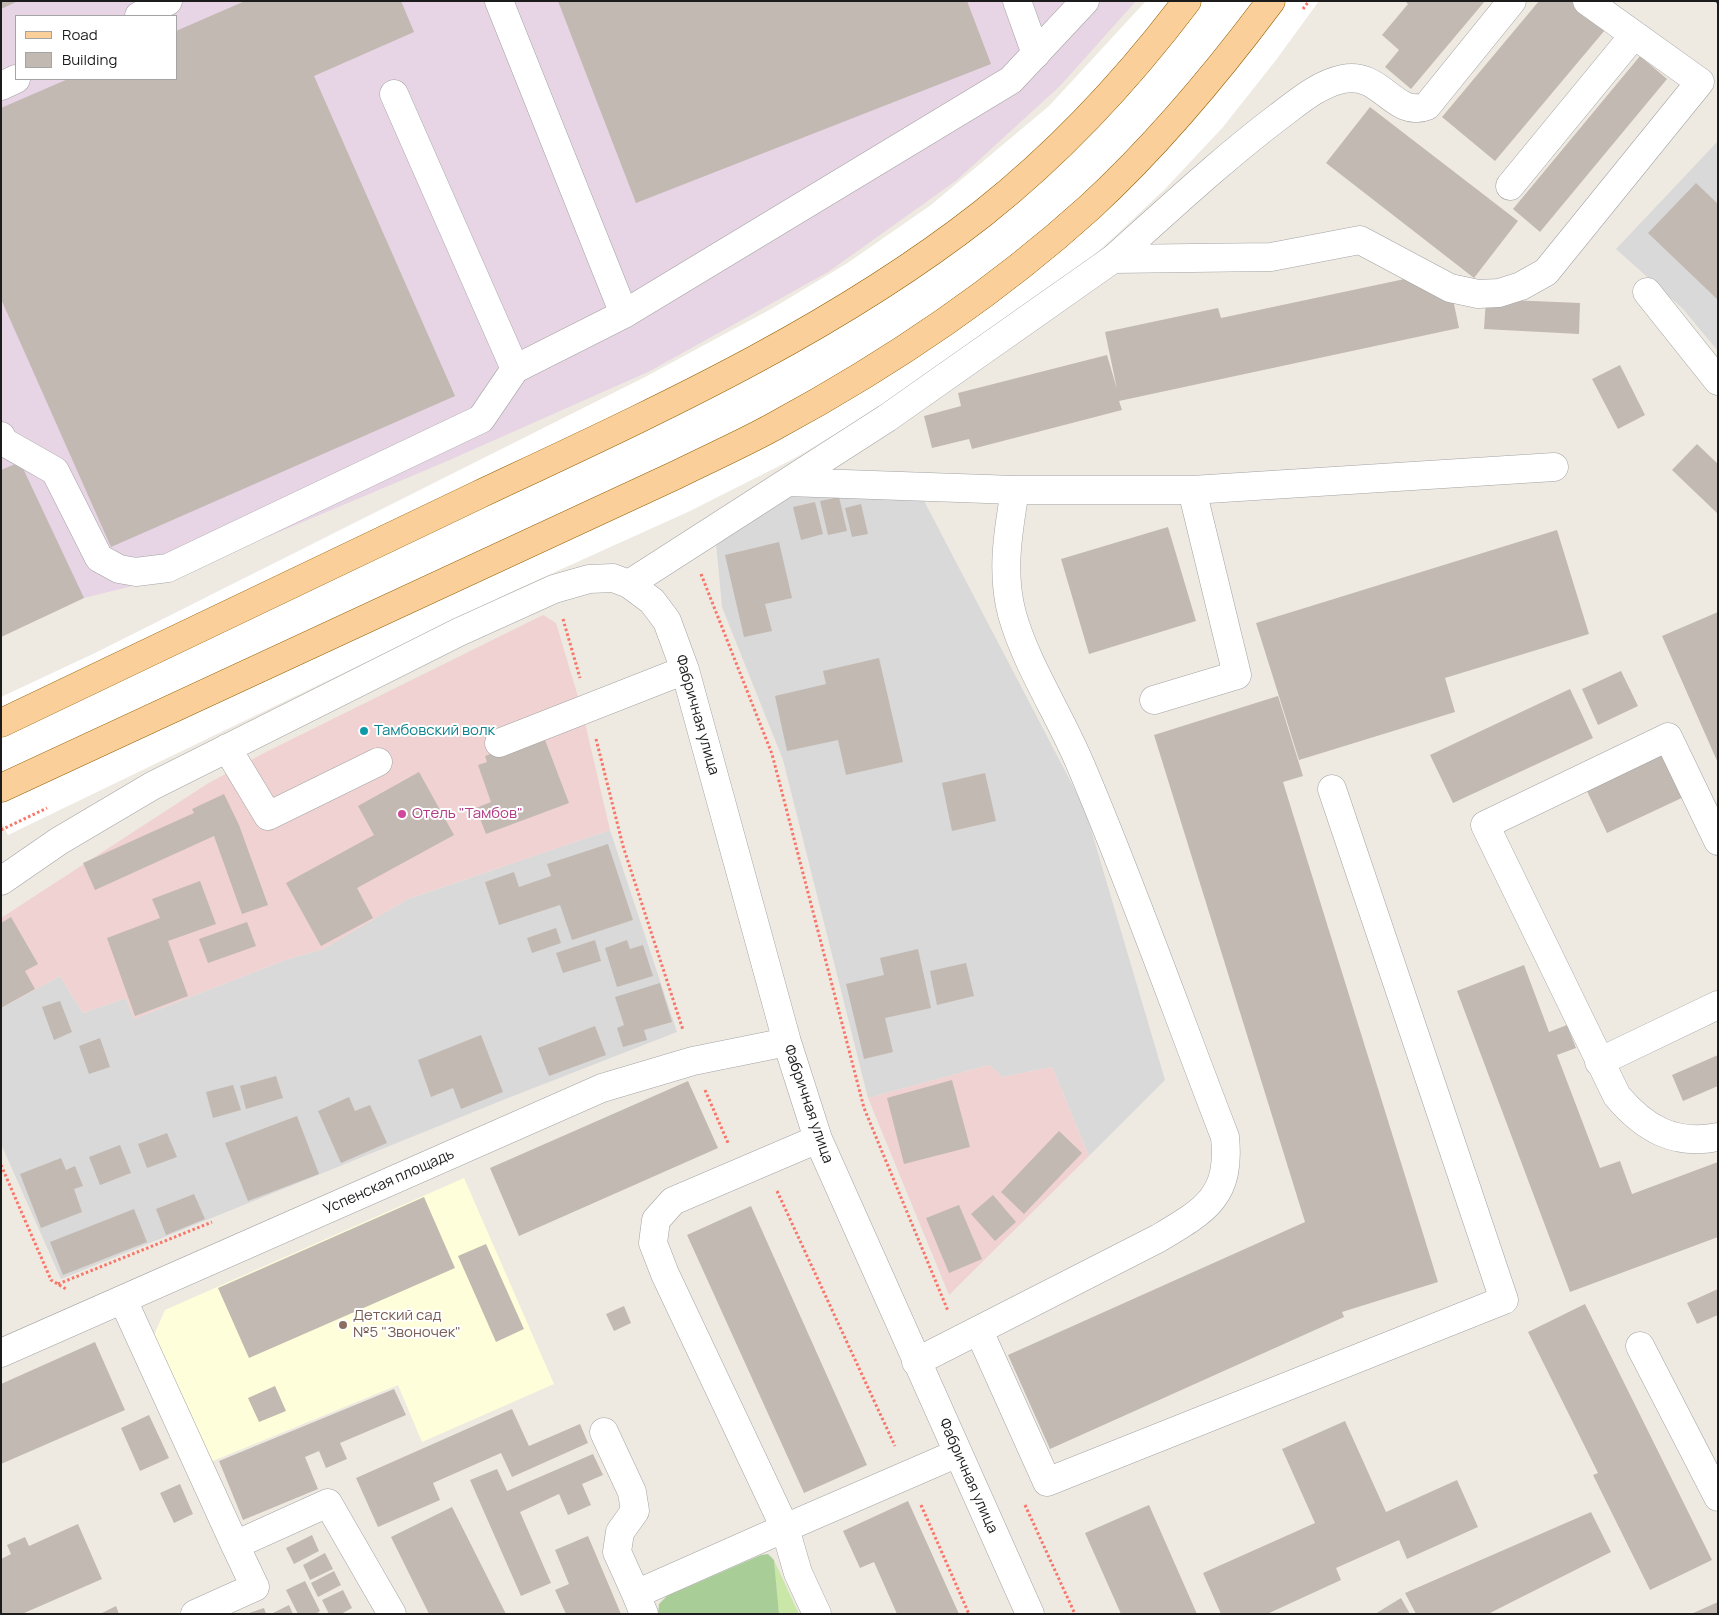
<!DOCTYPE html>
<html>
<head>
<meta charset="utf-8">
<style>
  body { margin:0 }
  #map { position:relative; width:1719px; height:1615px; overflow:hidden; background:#eeeae2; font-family:Manrope,sans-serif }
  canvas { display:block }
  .frame { position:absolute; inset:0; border:2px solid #1c1c1c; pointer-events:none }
  .legend { position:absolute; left:15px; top:15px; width:162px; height:65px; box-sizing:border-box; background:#fff; border:1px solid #a4a4a4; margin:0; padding:6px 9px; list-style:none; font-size:15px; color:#1c1c1c }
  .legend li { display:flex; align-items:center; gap:10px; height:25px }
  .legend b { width:25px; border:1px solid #a4a4a4 }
</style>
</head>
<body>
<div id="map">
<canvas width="1719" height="1615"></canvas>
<div class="frame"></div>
<ul class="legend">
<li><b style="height:6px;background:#fbcf9a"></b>Road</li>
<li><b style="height:14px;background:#c2b9b2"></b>Building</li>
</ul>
</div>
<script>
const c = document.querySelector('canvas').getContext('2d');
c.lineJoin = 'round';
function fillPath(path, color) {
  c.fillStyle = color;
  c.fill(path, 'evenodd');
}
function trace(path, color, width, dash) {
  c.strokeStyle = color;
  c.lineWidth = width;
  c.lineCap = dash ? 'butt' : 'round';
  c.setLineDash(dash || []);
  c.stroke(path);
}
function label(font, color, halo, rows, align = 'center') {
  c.font = font + ' Manrope,sans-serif';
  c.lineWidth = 4;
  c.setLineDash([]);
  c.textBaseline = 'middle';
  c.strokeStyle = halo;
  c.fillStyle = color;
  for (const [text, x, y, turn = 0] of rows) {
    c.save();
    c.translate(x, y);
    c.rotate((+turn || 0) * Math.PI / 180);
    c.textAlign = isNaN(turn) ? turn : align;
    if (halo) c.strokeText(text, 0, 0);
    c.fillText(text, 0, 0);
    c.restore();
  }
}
fillPath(new Path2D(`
  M1718,141V351L1683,309L1616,249Z
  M787,494L921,495L1085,809L1165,1080L1089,1156L1052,1067L1003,1077L989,1065L868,1098L783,760L722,607L716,543Z
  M610,830L677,1032L503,1100L61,1279L1,1144V1008L60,976L83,1013L126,998L134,1019L285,960L323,949L408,899Z`), '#dad9d9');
fillPath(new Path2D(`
  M543,615L556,623L582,710L610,830L408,899L323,949L285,960L134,1019L126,998L83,1013L60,976L1,1008V918L207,784L264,753Z
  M989,1065L1003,1077L1052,1067L1089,1156L949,1295L868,1098Z`), '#efd2d1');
fillPath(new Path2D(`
  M1,1H1136L1060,86L957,180L828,272L650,371L445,462L177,575L84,598L1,637ZM16,16H176V79H16Z`), '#e7d4e4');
fillPath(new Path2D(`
  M464,1178L554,1384L422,1442L398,1385L208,1463L152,1340L165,1310Z`), '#fffeda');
fillPath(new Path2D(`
  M774,1560L799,1614H779Z`), '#c9e8a8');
fillPath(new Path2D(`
  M768,1554L774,1560L779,1614H658L659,1604L667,1596L761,1555Z`), '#a8cd97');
fillPath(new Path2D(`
  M1146,1H1319L1276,60L1223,127L1165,189L1112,239L1038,304L894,399L795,458L690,511L513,591L8,835L1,821V697L95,653L645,377L771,309L846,264L931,205L1049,106Z`), '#fff');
fillPath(new Path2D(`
  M1,1H18L1,9Z
  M245,1H401L414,32L314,76L455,396L111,547L1,299V108L68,79H176V31Z
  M558,1H967L991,64L636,203Z
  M1405,1H1485L1411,89L1385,67L1399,50L1382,35L1408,4Z
  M1539,1H1571L1605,30L1495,161L1442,117Z
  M1640,56L1667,79L1540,232L1513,209Z
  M1370,107L1518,221L1474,278L1326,163Z
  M1696,183L1718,204V300L1648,233Z
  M1447,270L1459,328L1119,401L1122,410L972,449L969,439L932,448L924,416L961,406L958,393L1107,355L1117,389L1105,332L1218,308L1221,318Z
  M1486,299L1580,303L1579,334L1484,329Z
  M1620,365L1645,415L1618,429L1592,379Z
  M1697,444L1718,464V514L1672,470Z
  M20,462L84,598L1,637V470Z
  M839,497L847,531L828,535L820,501Z
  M815,502L823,534L801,540L793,507Z
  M861,504L868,534L852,537L845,508Z
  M1168,527L1196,621L1089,654L1061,559Z
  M1557,530L1589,634L1445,678L1455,712L1299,760L1256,623Z
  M779,542L792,598L765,604L772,631L744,637L725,555Z
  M1718,612V763L1662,636Z
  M879,658L903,762L846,775L838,740L787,751L775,696L826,684L823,671Z
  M1621,671L1638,706L1598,725L1582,689Z
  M1570,689L1593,738L1453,803L1430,755Z
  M1278,696L1303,776L1283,782L1438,1282L1342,1312L1344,1317L1050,1449L1008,1355L1305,1222L1154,735Z
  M534,738L535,743L545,740L569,803L486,834L476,808L491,802L478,765L487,762L485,756Z
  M1667,751L1688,795L1607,833L1586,789Z
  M419,772L454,835L357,888L373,918L321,946L286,883L374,835L358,806Z
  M985,773L996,821L952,831L942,783Z
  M224,794L239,825L268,905L242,914L214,836L95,890L83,863L194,813L192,809Z
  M608,844L633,920L572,940L560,905L499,925L485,882L514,872L519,887L551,876L547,864Z
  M200,881L216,924L168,941L188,996L135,1016L107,938L160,918L152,899Z
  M11,917L38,964L25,971L35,989L1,1008V923Z
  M247,922L256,946L208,963L199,939Z
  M556,928L561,943L532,953L527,938Z
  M595,940L601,961L563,973L556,953Z
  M627,940L630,949L643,945L653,976L617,987L605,948Z
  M918,949L931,1008L885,1018L893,1052L864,1059L846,984L884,975L880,958Z
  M966,963L974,996L937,1005L930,971Z
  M1524,965L1549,1032L1567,1025L1576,1048L1557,1055L1600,1168L1620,1161L1632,1194L1718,1162V1237L1570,1292L1457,991Z
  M660,983L672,1022L644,1030L647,1040L623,1047L617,1028L624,1025L615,997Z
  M60,1001L72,1032L54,1040L42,1007Z
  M595,1026L606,1055L549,1076L538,1048Z
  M481,1035L503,1092L461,1109L453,1088L431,1097L418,1060Z
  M100,1038L110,1067L89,1074L79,1046Z
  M1718,1055V1086L1683,1101L1672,1075Z
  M276,1076L283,1098L246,1109L240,1086Z
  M952,1080L970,1147L904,1164L887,1098Z
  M688,1081L718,1148L519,1236L490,1168Z
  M233,1085L241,1110L213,1118L206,1092Z
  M349,1097L355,1111L370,1105L387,1143L341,1163L318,1111Z
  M297,1116L319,1174L248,1201L225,1143Z
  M1059,1131L1082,1153L1024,1214L1001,1192Z
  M167,1133L177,1157L147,1168L138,1144Z
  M120,1145L131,1173L100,1185L89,1157Z
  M61,1158L66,1170L75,1166L83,1186L74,1189L82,1212L41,1228L20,1174Z
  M194,1194L205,1219L166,1235L156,1209Z
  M993,1195L1016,1222L995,1241L971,1214Z
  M424,1197L455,1268L249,1358L218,1288Z
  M959,1205L982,1259L949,1273L926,1218Z
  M751,1206L867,1465L804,1493L687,1235Z
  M134,1209L147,1242L63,1275L50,1242Z
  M486,1244L524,1329L496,1342L458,1256Z
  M1718,1289V1315L1697,1324L1687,1303Z
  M1585,1304L1712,1560L1650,1590L1593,1475L1598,1473L1528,1332Z
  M624,1306L631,1323L614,1331L606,1314Z
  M95,1342L125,1410L1,1464V1384Z
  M275,1386L286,1411L259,1422L248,1398Z
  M394,1389L406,1415L340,1443L347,1459L326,1468L319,1451L305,1457L318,1489L243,1520L219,1461Z
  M512,1409L529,1446L580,1424L588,1443L512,1477L501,1453L433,1483L440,1500L378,1527L356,1478Z
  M149,1415L169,1458L140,1471L121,1428Z
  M1345,1421L1386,1512L1457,1480L1478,1527L1407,1559L1399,1540L1336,1568L1341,1580L1267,1614H1221L1203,1573L1315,1523L1282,1449Z
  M593,1454L603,1475L582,1484L591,1505L568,1515L559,1494L520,1512L551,1583L521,1596L470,1480L497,1469L507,1491Z
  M180,1484L193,1514L174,1523L160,1493Z
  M908,1501L959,1614H897L874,1562L860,1568L843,1531Z
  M1149,1505L1197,1614H1121L1085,1533Z
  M452,1507L506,1614H429L391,1537Z
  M1591,1512L1611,1552L1488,1614H1416L1405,1593Z
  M78,1524L102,1579L22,1614H1V1559L11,1554L7,1545L25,1537L29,1546Z
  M312,1535L319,1551L294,1564L286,1548Z
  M588,1536L621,1614H566L555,1590L569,1584L555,1550Z
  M325,1553L333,1569L310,1580L303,1565Z
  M334,1571L341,1585L318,1597L311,1583Z
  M305,1581L320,1611L316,1614H298L286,1590Z
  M343,1590L352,1608L341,1614H329L322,1600Z
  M1401,1598L1410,1614H1375Z
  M1718,1602V1614H1691Z
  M289,1605L293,1614H271Z
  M116,1606L119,1614H100Z
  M264,1608L266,1614H249V1613Z`), '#c2b9b2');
const minor = new Path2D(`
  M499,1L624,314L1011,80L1085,1
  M1017,1L1036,54
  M139,16L168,1
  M1,86L16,79
  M394,94L515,369L624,314
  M1510,186L1634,35
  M1113,259C1167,211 1220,161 1278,117C1297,103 1318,84 1343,79C1382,71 1394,119 1427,106L1512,1
  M1647,292L1718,381
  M1,436L4,442L55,471L99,558L119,569L136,572L168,568L481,419L515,369
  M788,482L1015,490
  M629,584L887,418L1113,259L1271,257L1360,240L1450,288L1478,294L1499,293L1521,286L1546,272L1700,82L1587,1
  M1154,700L1237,675L1192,490
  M499,743L685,670
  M227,748L268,816L378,762
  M1718,841L1668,737L1485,825L1617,1096C1644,1128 1674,1146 1718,1137
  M1,881L59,841L152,786L459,632L554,589L589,579L613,578L629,584L652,601L667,621L685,670L787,1042L818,1139L1030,1614
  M1599,1062L1718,1005
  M818,1139L673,1201L656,1220L653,1243L665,1274L785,1528L958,1453
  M123,1300L235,1545L328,1503L392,1614
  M979,1331L1047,1482L1504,1300L1332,789
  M1640,1346L1718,1497
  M1,1353L602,1088L693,1061L787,1042
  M916,1362L1159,1238C1206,1210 1231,1196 1225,1137C1177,1013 1133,888 1081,766C1061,717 1026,665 1012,614C1001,573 1008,532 1015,490H1192L1554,467
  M604,1432L632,1492L635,1511L620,1532L617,1552L636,1594
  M195,1614L255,1587L235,1545
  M644,1614L636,1594L785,1528L798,1573L817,1614`);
const major = new Path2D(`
  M1,723C160,647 319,571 478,495C652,413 830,333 982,214C1059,153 1128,79 1187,1
  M1,788L676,475C708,459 742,444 773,427C886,366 995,293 1090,207C1155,147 1218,72 1271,1`);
trace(minor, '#a3a3a3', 29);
trace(major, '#936002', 29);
trace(new Path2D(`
  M1303,9L1309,1
  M701,574L772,754L864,1108L948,1311
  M563,619L580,678
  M596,739L623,846L683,1030
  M1,830L47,808
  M705,1090L728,1143
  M1,1165L51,1280L66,1289
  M777,1191L895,1446
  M58,1284L212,1222
  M921,1505L969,1614
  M1025,1505L1075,1614`), '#f87569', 3, [2.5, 2.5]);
trace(minor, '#fff', 28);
trace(major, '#fbcf9a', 28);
trace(new Path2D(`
  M1717,1L1718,2`), '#6a6a6a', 4, [10, 10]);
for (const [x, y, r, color] of [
  [364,731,5,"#0f9aa8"],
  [402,814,5,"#d1479c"],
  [343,1325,5,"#8d6e63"]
]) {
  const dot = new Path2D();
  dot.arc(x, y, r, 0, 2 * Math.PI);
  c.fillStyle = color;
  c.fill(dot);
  trace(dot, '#fff', 2);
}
label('15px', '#1c1c1c', '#fff', [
  ["Фабричная улица",697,715,74],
  ["Фабричная улица",808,1104,71],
  ["Успенская площадь",389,1182,-24],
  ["Фабричная улица",968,1476,66]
]);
label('15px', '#0d838f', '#fff', [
  ["Тамбовский волк",374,731]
], 'left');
label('15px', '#b23c85', '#fff', [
  ["Отель \"Тамбов\"",412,814]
], 'left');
label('15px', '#785e54', '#fff', [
  ["Детский сад",353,1316],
  ["№5 \"Звоночек\"",353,1333]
], 'left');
</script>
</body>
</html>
